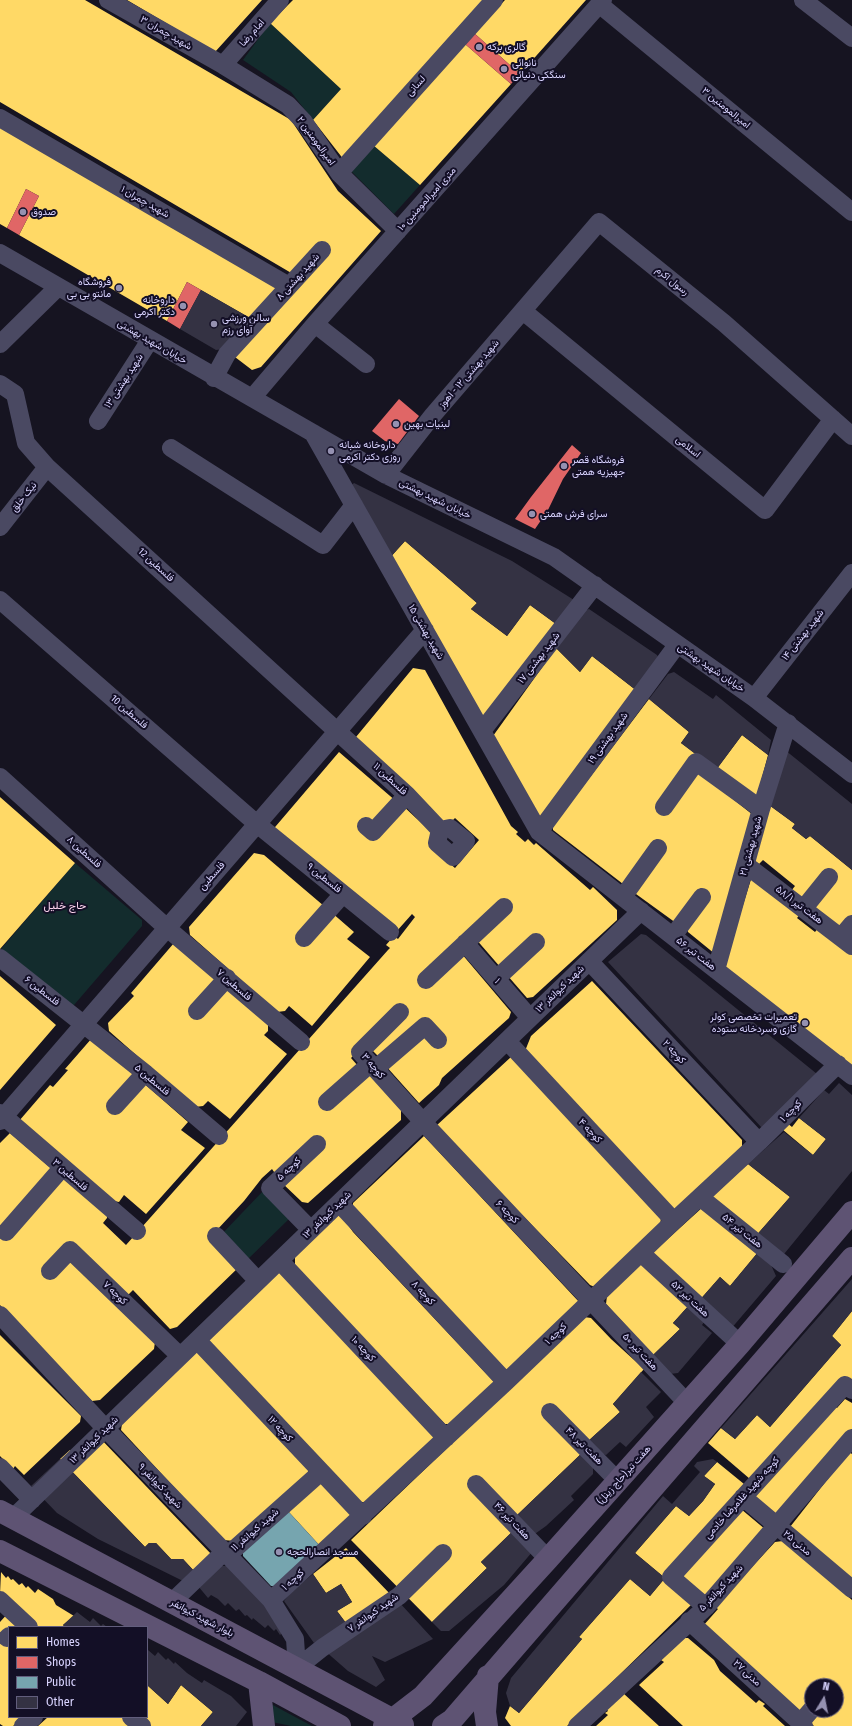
<!DOCTYPE html>
<html>
<head>
<meta charset="utf-8">
<style>
  body { margin:0 }
  #map { position:relative; width:852px; height:1726px; overflow:hidden; background:#161421; font-family:"Fira Sans Condensed",sans-serif }
  canvas { display:block }
  .legend { position:absolute; left:8px; top:1626px; width:140px; height:92px; box-sizing:border-box; background:#130f26; border:1px solid #625e7d; margin:0; padding:5px 7px; list-style:none; font-size:12px; color:#d9d4ff }
  .legend li { display:flex; align-items:center; gap:8px; height:20px }
  .legend b { width:20px; border:1px solid #625e7d }
  .north { position:absolute; left:804px; top:1678px; width:40px; height:40px; box-sizing:border-box; background:#130f26; border:1px solid #625e7d; border-radius:50%; rotate:10deg; font-size:11px; font-weight:700; line-height:16px; text-align:center; color:#d9d4ff }
  .north::after { content:''; display:block; margin:auto; width:14px; height:18px; background:#9591b1; clip-path:polygon(50% 0,100% 100%,50% 72%,0 100%) }
</style>
</head>
<body>
<div id="map">
<canvas width="852" height="1726"></canvas>
<ul class="legend">
<li><b style="height:11px;background:#ffd966"></b>Homes</li>
<li><b style="height:11px;background:#e06666"></b>Shops</li>
<li><b style="height:11px;background:#76a5af"></b>Public</li>
<li><b style="height:11px;background:#343243"></b>Other</li>
</ul>
<div class="north">N</div>
</div>
<script>
const c = document.querySelector('canvas').getContext('2d');
c.lineJoin = 'round';
function fillPath(path, color) {
  c.fillStyle = color;
  c.fill(path, 'evenodd');
}
function trace(path, color, width, dash) {
  c.strokeStyle = color;
  c.lineWidth = width;
  c.lineCap = dash ? 'butt' : 'round';
  c.setLineDash(dash || []);
  c.stroke(path);
}
function label(font, color, halo, rows, align = 'center') {
  c.font = font + ' "Fira Sans Condensed",Vazirmatn,sans-serif';
  c.lineWidth = 4;
  c.setLineDash([]);
  c.textBaseline = 'middle';
  c.strokeStyle = halo;
  c.fillStyle = color;
  for (const [text, x, y, turn = 0] of rows) {
    c.save();
    c.translate(x, y);
    c.rotate((+turn || 0) * Math.PI / 180);
    c.textAlign = isNaN(turn) ? turn : align;
    if (halo) c.strokeText(text, 0, 0);
    c.fillText(text, 0, 0);
    c.restore();
  }
}
fillPath(new Path2D(`
  M270,23L341,89L313,120L291,92L243,60Z
  M373,145L420,185L394,214L351,171Z
  M75,863L142,920V926L74,1005L66,1006L1,949Z
  M263,1191L290,1218L244,1263L220,1236Z
  M271,1704L312,1726H291L272,1722Z`), '#132c2d');
fillPath(new Path2D(`
  M0,0H85L291,120L338,191L381,231L261,367L252,370L235,357L293,274L0,102Z
  M127,0H262L215,52Z
  M293,0H486L344,160L313,120L341,89L270,23Z
  M505,0H586L520,74L474,33Z
  M465,44L511,84L420,185L373,145Z
  M0,127L277,288L250,318L187,282L167,321L19,235L39,196L26,189L7,228L0,224Z
  M405,541L477,603L471,609L507,636L530,605L556,624L481,725L387,561Z
  M556,648L580,672L592,656L637,691L540,817L488,743Z
  M413,668L425,670L511,826L518,832L516,834L525,842L528,839L534,845L536,843L590,890L593,887L617,910V920L533,997L527,998L475,938L461,953L511,1012L509,1018L442,1078L439,1085L419,1103L385,1065L425,1022L382,1060L369,1047L359,1050L351,1058L365,1074L371,1076L401,1110V1120L308,1203L302,1202L281,1182L272,1169L262,1178L244,1201L216,1231L240,1266L177,1327L170,1329L133,1290L129,1294H125L70,1256L155,1342L154,1349L100,1400L92,1401L0,1305V1143L10,1133L60,1176L107,1213V1218L103,1223L126,1245L388,950L390,948L386,945L394,936L398,939L415,917L412,914L396,932L270,833L339,752L397,802L371,836L401,804L432,833L430,847L455,868L479,840L455,818L450,823L442,822L356,737Z
  M649,699L689,732L681,743L700,757L695,769L753,815L715,954L688,932L686,925L676,923L636,894L553,830V826Z
  M742,735L768,755L756,800L716,770Z
  M0,797L75,863L0,949Z
  M769,805L795,824L792,828L806,839L810,836L852,870V918L841,931L791,891L795,886L763,860L759,864L755,861Z
  M254,853L264,855L331,912L354,932L347,939L370,957L312,1026L289,1006L285,1011L277,1012L190,935L189,927Z
  M753,873L801,913L797,918L815,932L819,927L852,953V1066L723,969Z
  M174,943L268,1024V1031L264,1035L287,1054L230,1119L208,1101L203,1106L195,1107L109,1031L108,1023L134,996L131,993Z
  M0,976L56,1025L0,1090Z
  M592,981L742,1140V1151L679,1211L671,1209L525,1051L531,1036Z
  M92,1038L188,1122L181,1130L205,1148L146,1214L124,1195L119,1202L114,1201L19,1121L50,1085L53,1087L68,1070L65,1069Z
  M511,1057L661,1217L660,1227L597,1288L590,1285L436,1126Z
  M799,1118L826,1139L813,1155L782,1129L787,1123L792,1127Z
  M424,1136L580,1303L508,1370L501,1367L353,1207V1203Z
  M748,1164L790,1197L754,1238L708,1200Z
  M704,1206L759,1251L730,1286L720,1277L698,1302L648,1257Z
  M335,1216H342L353,1232L496,1384L451,1424H445L295,1266V1256Z
  M644,1261L691,1303L673,1323L680,1329L653,1355L606,1304L607,1296Z
  M281,1272L435,1434L434,1443L369,1502H359L206,1341L276,1273Z
  M852,1311V1381L750,1479L708,1443L721,1428L735,1439L757,1415L770,1427L841,1345L832,1336Z
  M584,1317L591,1318L611,1339L644,1369L613,1404L620,1412L586,1443L583,1452L514,1518V1530L481,1562L487,1568L432,1622L351,1540Z
  M0,1335L81,1416L80,1422L24,1475L15,1466L13,1469L0,1456Z
  M196,1350L308,1468V1474L235,1541L223,1540L121,1430L122,1424Z
  M845,1399L852,1403V1432L778,1517L752,1495L834,1406L837,1408Z
  M98,1436L212,1555L194,1571L183,1559H171L156,1543H149L145,1547L60,1459L70,1450L77,1457Z
  M849,1452L852,1454V1581L790,1527Z
  M717,1462L744,1484L674,1566L692,1604L567,1726H511L505,1718L510,1706L519,1713L582,1639L579,1637L630,1579L650,1596L665,1578L635,1553L676,1506L689,1516L703,1501L715,1484L704,1476Z
  M320,1481L352,1515L321,1547L287,1510Z
  M741,1509L766,1530L705,1597L682,1577Z
  M783,1541L852,1600V1726H814L809,1721L818,1710H836V1686H812V1706L803,1715L703,1626L718,1609L715,1607L775,1542Z
  M346,1548L392,1596L346,1623L337,1611L352,1602L341,1584L326,1593L313,1574Z
  M1,1572L6,1578L8,1576L11,1580L13,1579L19,1585L22,1583L26,1588L28,1586L35,1593L38,1589L53,1599L56,1605L74,1616L63,1625L65,1627H36L0,1594Z
  M9,1612L19,1621L14,1627H9V1717H23L13,1726H3L0,1724V1622Z
  M684,1638H688L714,1660L720,1671L756,1703L759,1700L765,1704L763,1706L785,1726H683L639,1685L664,1662L661,1660Z
  M147,1685L168,1704L181,1685L213,1712L201,1726H147L138,1717H147Z
  M623,1693L659,1726H596L608,1715L605,1713L608,1711L606,1708Z
  M48,1717H127L137,1726H38Z`), '#ffd966');
fillPath(new Path2D(`
  M474,33L520,74L511,84L465,44Z
  M26,189L39,196L19,235L7,228Z
  M187,282L201,290L180,329L167,321Z
  M399,399L419,416L398,444L385,441L372,431Z
  M572,445L581,453L563,479L548,510L535,529L515,519L531,497Z`), '#e06666');
fillPath(new Path2D(`
  M287,1510L321,1547L278,1586H271L243,1556V1547Z`), '#76a5af');
fillPath(new Path2D(`
  M201,290L250,318L224,349L216,350L180,329Z
  M354,483L512,561L574,600L556,624L530,605L507,636L471,609L477,603L405,541L387,561L347,489Z
  M589,609L657,655L659,659L637,691L592,656L580,672L556,648L583,611Z
  M674,672L713,699L716,695L771,740L768,755L742,735L716,770L681,743L689,732L649,699L668,674Z
  M785,750L852,804V870L810,836L806,839L792,828L795,824L769,805Z
  M641,934L646,935L817,1074L762,1128L608,962Z
  M839,1083L852,1095V1171L780,1259L754,1238L790,1197L748,1164L784,1132L813,1155L826,1139L799,1118L824,1090L829,1094Z
  M759,1251L768,1258L776,1276L730,1330L698,1302L720,1277L730,1286Z
  M852,1279V1311L832,1336L841,1345L770,1427L757,1415L735,1439L721,1428Z
  M691,1303L707,1318L702,1325L712,1333L678,1373L670,1374L653,1355L680,1329L673,1323Z
  M641,1372L661,1392L646,1407L654,1417L626,1447L620,1442L606,1455L595,1452L586,1443L620,1412L613,1404Z
  M583,1452L593,1462V1474L571,1496L574,1500L546,1526L532,1536L514,1518Z
  M60,1459L145,1547L149,1543H156L171,1559H183L194,1571L183,1581L98,1539L57,1513L31,1486Z
  M713,1459L717,1462L704,1476L715,1484L703,1501L689,1516L676,1506L635,1553L665,1578L650,1596L630,1579L579,1637L582,1639L519,1713L510,1706L506,1693L511,1678L663,1496L672,1504L700,1472L694,1466L697,1462Z
  M514,1530L533,1551L504,1585L449,1631H441L432,1622L487,1568L481,1562Z
  M221,1566H228L291,1633H282L280,1635L276,1629L274,1631L268,1625L265,1628L253,1618L252,1620L247,1615L245,1616L239,1609L236,1611L228,1603L225,1606L218,1599L211,1595L208,1598L198,1586Z
  M313,1574L326,1593L341,1584L352,1602L337,1611L346,1623L314,1643L284,1601L291,1592Z
  M398,1601L433,1639L385,1662L372,1656L385,1680L376,1687L348,1671L324,1650Z
  M77,1612L90,1622L93,1618L101,1626L103,1624L107,1627H65L63,1625Z
  M148,1650L155,1656L158,1652L166,1660L168,1658L174,1664L175,1662L187,1673L202,1683L204,1680L231,1696L247,1712L236,1726H201L213,1712L181,1685L168,1704L147,1685Z`), '#343243');
trace(new Path2D(`
  M108,0L223,65L288,105L304,122L339,173L398,231
  M803,0L852,38
  M599,4L852,212
  M223,65L280,0
  M0,118L289,286
  M339,173L494,0
  M0,253L386,475L554,557L754,698L852,774
  M523,311L765,510L833,419
  M315,324L366,364
  M0,344L58,287
  M214,378L227,354L322,250
  M0,384L15,394L26,443L47,467L407,795L440,830L437,843L453,857L466,841L450,828L440,830
  M252,398L315,324L603,0
  M98,421L150,340
  M313,433L539,832L852,1076
  M171,448L323,545L354,505
  M386,475L433,415L599,222L724,323L852,436
  M0,527L47,467
  M0,600L257,824L390,932
  M754,698L852,573
  M482,731L595,585
  M0,777L167,928L301,1042
  M664,807L696,762L761,809
  M366,826L373,832L407,795
  M539,832L677,645
  M746,865L852,946
  M623,897L658,848
  M804,908L829,877
  M673,936L702,897
  M841,937L852,924
  M304,938L343,894
  M465,943L530,1018
  M0,958L145,1073L219,1136
  M589,961L759,1142
  M716,970L761,809L788,723
  M496,979L536,942
  M426,980L504,907
  M197,1011L227,978
  M400,1012L360,1052L423,1122L688,1404
  M507,1041L674,1221
  M375,1069L425,1026L438,1040
  M327,1102L370,1064
  M115,1106L145,1073
  M0,1113L137,1231
  M0,1121L425,630
  M701,1198L783,1264
  M339,1203L506,1382
  M311,1230L270,1188L317,1144
  M6,1232L62,1168
  M216,1236L258,1281
  M641,1253L740,1344
  M280,1261L446,1438
  M50,1271L70,1250L180,1356
  M0,1315L106,1429L271,1600L295,1639L297,1668
  M197,1340L363,1516
  M550,1412L618,1481
  M0,1467L32,1500
  M476,1484L548,1559
  M743,1497L852,1589
  M13,1518L641,911
  M0,1600L29,1627
  M271,1600L506,1382L674,1221L759,1142L838,1064
  M172,1602L223,1553H230L321,1472
  M706,1607L671,1577L845,1385L852,1390
  M689,1621L804,1726
  M7,1638L9,1636
  M297,1668L322,1648L399,1596L443,1553
  M131,1717L142,1726
  M800,1723L812,1709
  M23,1726L34,1717
  M577,1726L706,1607L852,1438`), '#4a4962', 18);
trace(new Path2D(`
  M0,1511L403,1725
  M0,1551L259,1682L340,1726
  M259,1682L264,1726
  M384,1726L423,1696L548,1559L740,1344L852,1212
  M443,1726L452,1720L852,1258
  M487,1726L485,1712L488,1676`), '#5e5373', 22);
for (const [x, y, r, color] of [
  [479,47,4,"#9591b1"],
  [504,69,4,"#9591b1"],
  [23,212,4,"#9591b1"],
  [119,288,4,"#9591b1"],
  [183,306,4,"#9591b1"],
  [214,324,4,"#9591b1"],
  [396,424,4,"#9591b1"],
  [331,451,4,"#9591b1"],
  [564,466,4,"#9591b1"],
  [532,514,4,"#9591b1"],
  [805,1023,4,"#9591b1"],
  [279,1552,4,"#9591b1"]
]) {
  const dot = new Path2D();
  dot.arc(x, y, r, 0, 2 * Math.PI);
  c.fillStyle = color;
  c.fill(dot);
  trace(dot, '#130f26', 1.5);
}
label('10px', '#d9d4ff', '#130f26', [
  ["شهید چمران ۳",166,33,30],
  ["امام رضا",252,33,-49],
  ["لسانی",416,86,-48],
  ["امیرالمومنین ۳",726,108,39],
  ["امیرالمومنین ۲",316,141,54],
  ["۱۰ متری امیرالمومنین",427,199,-48],
  ["شهید چمران ۱",145,202,30],
  ["شهید بهشتی ۸",298,277,-48],
  ["رسول اکرم",672,281,39],
  ["خیابان شهید بهشتی",152,342,30],
  ["شهید بهشتی ۱۲ - اهوز",469,374,-49],
  ["شهید بهشتی ۱۳",124,381,-57],
  ["اسلامی",688,447,39],
  ["نیک خلق",24,497,-52],
  ["خیابان شهید بهشتی",435,499,26],
  ["فلسطین 12",156,565,42],
  ["شهید بهشتی ۱۵",426,632,60],
  ["شهید بهشتی ۱۴",803,635,-52],
  ["شهید بهشتی ۱۷",539,658,-52],
  ["خیابان شهید بهشتی",711,668,34],
  ["فلسطین 10",129,712,41],
  ["شهید بهشتی ۱۹",608,738,-54],
  ["فلسطین ۱۱",390,779,43],
  ["شهید بهشتی ۲۱",751,846,-75],
  ["فلسطین ۸",84,852,42],
  ["فلسطین",212,876,-49],
  ["فلسطین ۹",324,878,39],
  ["هفت تیر ۵۸/۱",799,905,37],
  ["هفت تیر ۵۶",696,954,38],
  ["۱",497,981,49],
  ["فلسطین ۷",234,985,41],
  ["شهید کیوانفر ۱۳",560,989,-44],
  ["فلسطین ۶",42,991,38],
  ["کوچه ۲",674,1052,47],
  ["کوچه ۳",373,1066,50],
  ["فلسطین ۵",152,1080,40],
  ["کوچه ۱",791,1111,-45],
  ["کوچه ۴",590,1131,47],
  ["کوچه ۵",289,1169,-43],
  ["فلسطین ۳",70,1175,41],
  ["کوچه ۶",507,1212,46],
  ["شهید کیوانفر ۱۳",327,1215,-44],
  ["هفت تیر ۵۴",742,1231,39],
  ["کوچه ۷",115,1293,44],
  ["کوچه ۸",423,1293,47],
  ["هفت تیر ۵۲",690,1299,43],
  ["کوچه ۱",556,1334,-44],
  ["کوچه ۱۰",363,1349,47],
  ["هفت تیر ۵۰",640,1352,47],
  ["کوچه ۱۲",280,1429,47],
  ["شهید کیوانفر ۱۳",94,1440,-44],
  ["هفت تیر ۴۸",584,1446,45],
  ["هفت تیر(حاج زینل)",624,1475,-48],
  ["شهید کیوانفر ۹",160,1486,46],
  ["کوچه شهید غلامرضا خادمی",742,1498,-48],
  ["هفت تیر ۴۶",512,1521,46],
  ["شهید کیوانفر ۱۱",255,1530,-41],
  ["مدنی ۲۵",797,1543,40],
  ["کوچه ۱",293,1580,-42],
  ["شهید کیوانفر ۵",721,1588,-47],
  ["شهید کیوانفر ۷",373,1613,-35],
  ["بلوار شهید کیوانفر",202,1618,28],
  ["مدنی ۲۷",747,1673,43]
]);
label('10px', '#d9d4ff', '#130f26', [
  ["گالری برکه",487,47],
  ["نانوائی",512,63],
  ["سنگکی دنیائی",512,75],
  ["صدوق",31,212],
  ["فروشگاه",111,282,"right"],
  ["مانتو بی بی",111,294,"right"],
  ["داروخانه",175,300,"right"],
  ["دکتر اکرمی",175,312,"right"],
  ["سالن ورزشی",222,318],
  ["آوای رزم",222,330],
  ["لبنیات بهین",404,424],
  ["داروخانه شبانه",339,445],
  ["روزی دکتر اکرمی",339,457],
  ["فروشگاه قصر",572,460],
  ["جهیزیه همتی",572,472],
  ["سرای فرش همتی",540,514],
  ["تعمیرات تخصصی کولر",797,1017,"right"],
  ["گازی وسردخانه ستوده",797,1029,"right"],
  ["مسجد انصارالحجه",287,1552]
], 'left');
label('11px', '#ffd6f0', '#130f26', [
  ["حاج خلیل",65,906]
]);
</script>
</body>
</html>
